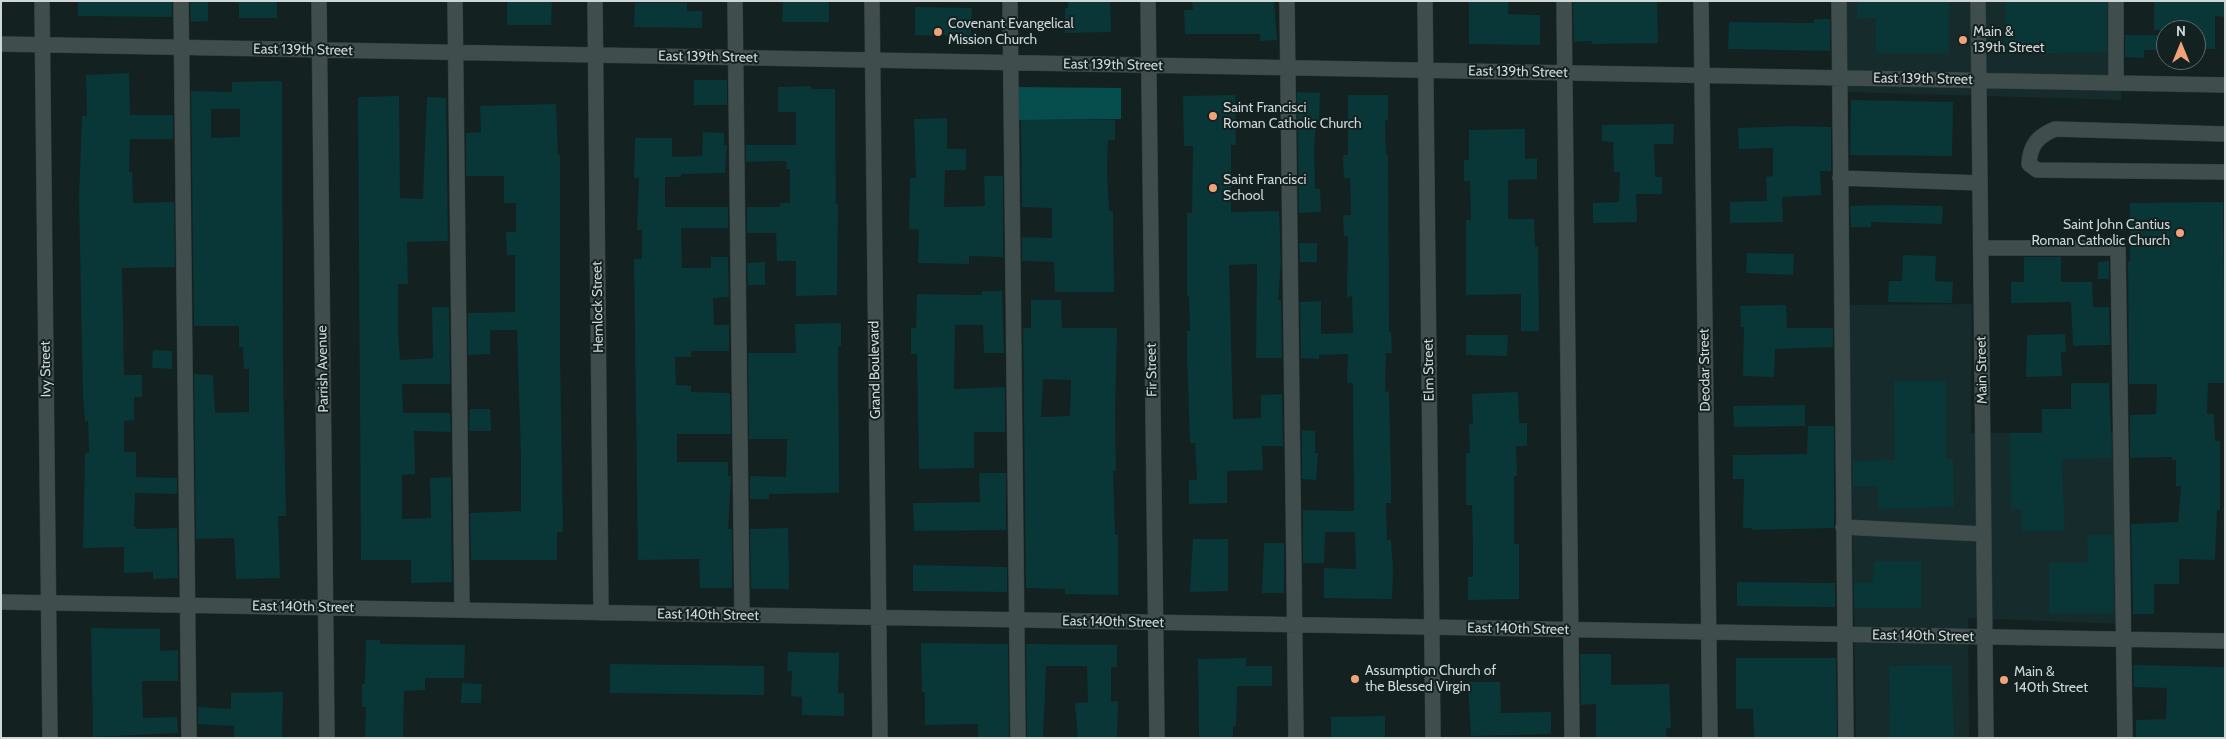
<!DOCTYPE html>
<html>
<head>
<meta charset="utf-8">
<style>
  body { margin:0 }
  #map { position:relative; width:2226px; height:739px; overflow:hidden; background:#142121; font-family:Cabin,sans-serif }
  canvas { display:block }
  .frame { position:absolute; inset:0; border:2px solid #ced6d6; pointer-events:none }
  .north { position:absolute; left:2156px; top:20px; width:50px; height:50px; box-sizing:border-box; background:#142121; border:1px solid #5e6969; border-radius:50%; rotate:0deg; font-size:14px; font-weight:700; line-height:20px; text-align:center; color:#ced6d6 }
  .north::after { content:''; display:block; margin:auto; width:18px; height:22px; background:#f0a27a; clip-path:polygon(50% 0,100% 100%,50% 72%,0 100%) }
</style>
</head>
<body>
<div id="map">
<canvas width="2226" height="739"></canvas>
<div class="frame"></div>
<div class="north">N</div>
</div>
<script>
const c = document.querySelector('canvas').getContext('2d');
c.lineJoin = 'round';
function fillPath(path, color) {
  c.fillStyle = color;
  c.fill(path, 'evenodd');
}
function trace(path, color, width, dash) {
  c.strokeStyle = color;
  c.lineWidth = width;
  c.lineCap = dash ? 'butt' : 'round';
  c.setLineDash(dash || []);
  c.stroke(path);
}
function label(font, color, halo, rows, align = 'center') {
  c.font = font + ' Cabin,sans-serif';
  c.lineWidth = 4;
  c.setLineDash([]);
  c.textBaseline = 'middle';
  c.strokeStyle = halo;
  c.fillStyle = color;
  for (const [text, x, y, turn = 0] of rows) {
    c.save();
    c.translate(x, y);
    c.rotate((+turn || 0) * Math.PI / 180);
    c.textAlign = isNaN(turn) ? turn : align;
    if (halo) c.strokeText(text, 0, 0);
    c.fillText(text, 0, 0);
    c.restore();
  }
}
fillPath(new Path2D(`
  M1846,1H2120L2121,100L1847,92Z
  M1972,304L1971,433L2121,432L2120,624L1968,618L1969,738H1856L1849,305Z`), '#162b2c');
fillPath(new Path2D(`
  M1016,87L1121,88V119L1017,120Z`), '#064d4e');
fillPath(new Path2D(`
  M78,1H172V17L78,16Z
  M190,1H208V21L191,22Z
  M239,1H277V18H239Z
  M507,1H552L551,25H507Z
  M783,1H829V22H782Z
  M1068,1H1110L1111,32L1065,33V8H1068Z
  M1192,1H1274L1277,40L1260,41V34H1185L1184,10H1193Z
  M1469,1H1509L1508,14L1540,15V45L1469,44Z
  M1573,1H1657L1658,43L1592,44V41L1574,42Z
  M1857,1H1949V53H1876V18H1857Z
  M2005,1H2107V52L2006,54Z
  M2154,1H2225V17L2215,16V49H2196V30H2154Z
  M635,3H687V11H702V28L634,27Z
  M915,7L972,8L971,36L915,35Z
  M1814,19H1830V51L1728,49L1729,22L1814,23Z
  M2125,35H2166V50H2144V58L2125,57Z
  M129,73L130,115H173V139H130L129,172H132L133,203L174,202L175,267L122,268L124,375H142V397H134V420L124,421V452H136V477L177,478V494L135,493L134,527H137V529L177,528L178,578L153,579V572L124,573V547L83,548L85,453H89L88,421H85L83,397L82,348L79,198L82,116H87L86,75Z
  M694,80H727V105H694Z
  M282,81L283,368L286,516H278L280,578L236,579L234,538L196,539L194,374L213,375L215,413L249,412V369H244L243,347H239V326H194L191,91L232,92V82ZM211,109H240V137L211,138Z
  M811,86V89H835L836,204H838L837,295L796,296V261H777L776,233H747V207H780V203H790V169H787L786,161L746,162V145H796V112H778V87Z
  M1297,92L1320,93L1319,125H1316L1314,145L1315,189H1320L1321,212L1299,213Z
  M1235,95L1236,145H1231V212L1279,211L1281,262L1278,300H1281L1282,358H1256L1257,264L1229,265L1233,419L1261,418V395L1282,394L1283,446H1262L1263,470L1227,471V503L1189,504V480H1197L1195,443H1190L1187,353V331H1190L1189,296H1187V213H1192L1193,146H1184L1183,96Z
  M1348,95H1388V120H1385L1386,155H1388L1389,332H1391L1392,353H1386L1385,392L1389,391L1391,481V503H1386L1387,540H1391L1393,570L1392,599L1324,598V568L1356,569L1355,532H1325L1324,563H1303V510L1354,511L1353,383H1347L1348,354L1319,355V359L1301,358L1300,302L1321,301V334L1353,333L1352,296L1347,297L1348,236H1344L1343,215H1351L1350,178H1344L1343,155H1348Z
  M399,96L400,198L423,199L427,97L446,98L448,241L407,242L408,284H398V333L400,360L433,358L432,307H449L450,384H402L403,413H450L451,432L414,431L415,474L402,475V519L431,518L430,478L451,477L452,582L411,583V560H361L358,97Z
  M1851,100L1953,102L1952,156L1850,155Z
  M556,104L558,155H560V355L563,532H557V560H471L470,513L521,511V456L517,330H490V354L468,355V313L515,312V255H507L506,232H516V203H504V176H466V133L481,132L480,106Z
  M947,118V149H966V170H945L944,207L985,206L984,176H1003V257L969,256V264L918,263L919,230L909,229L910,178H916L914,119Z
  M1021,120H1115V140H1108L1107,172L1109,211H1113L1114,292H1055L1054,262L1022,261V237L1052,238V208L1022,207Z
  M1674,124L1673,144H1654L1655,177H1662V194H1636L1637,222L1593,223V203L1619,202L1620,172H1614L1613,142L1602,141V125Z
  M1793,126L1831,127V171H1820L1821,195L1782,197L1783,222L1730,223V202L1767,201L1766,177L1773,176V148L1739,149L1738,128Z
  M1525,129V159L1537,158V179L1508,180V219H1534L1535,247H1538L1539,331H1521V294L1466,295V220H1471L1470,181H1464V160H1469V130Z
  M703,132L724,133V145H727L725,173L681,174V177H665V207H728V228H681L682,268H711V257H728L729,297L713,298L714,325H729V351H691V357H675L676,385L691,386V392L730,393L731,434H677V462H728V476H731L728,529H732V588H700L699,559L638,560L634,259H642V230H637L639,178H634L635,138H672V157L702,156Z
  M2223,202L2225,383H2208L2207,414H2214L2215,441H2220V510H2217L2215,560L2179,559V584H2154V614H2133L2131,524L2178,522L2181,486H2176V460H2172V457L2130,458V415L2156,414L2157,384H2129L2128,261H2130V203Z
  M1882,205L1943,206L1942,224L1871,222V227H1851L1850,206Z
  M1299,243H1317V262H1300Z
  M1747,253L1794,254L1793,275L1746,273Z
  M1903,255L1936,256L1935,281L1953,282L1952,303L1888,302L1889,281H1902Z
  M2024,257H2061V282H2092L2093,307H2109L2110,345L2073,346L2071,302L2011,303V282H2024Z
  M2109,261V279H2098V262Z
  M765,262V285H748L747,263Z
  M982,291H1002L1004,353H984L983,325H955L954,389L1005,387V432H974V468L919,469L917,354H911V328H916L917,294L982,295Z
  M1031,300H1061L1062,328H1117L1115,415L1116,471H1113L1115,535H1118V595L1065,594V589L1026,588L1023,328H1031ZM1043,379L1071,380L1070,416L1041,417Z
  M1786,305L1787,328H1833V347L1775,349L1774,377L1743,376L1744,327H1741L1740,306Z
  M841,323V346H838L839,493L769,494V499H750V476L786,477L787,439H749L748,353H796L795,324Z
  M2065,334L2066,352H2061L2062,376L2026,377L2027,335Z
  M1466,335H1508L1507,356L1466,355Z
  M153,350L172,351V369L152,368Z
  M1894,381H1946V459H1953L1954,507L1878,509V486H1853V461L1895,460Z
  M2071,383H2109L2112,458L2062,459L2065,531H2022L2021,509H2011L2010,433H2042V409H2071Z
  M1518,392L1519,423H1527V446H1516L1517,476H1514V544H1519V599L1468,600V577H1473V549L1472,505H1466V453H1470L1469,424H1473L1472,394Z
  M1805,405V426L1734,427L1733,406Z
  M470,409H490L491,431H469Z
  M1808,426H1834V528L1752,530V528H1743L1744,479H1733V455L1807,454Z
  M1302,430L1315,431V453H1318L1316,480L1302,479Z
  M979,473H1006V530L914,531L913,503L980,502Z
  M788,528L789,589H751L750,529Z
  M2087,535H2113L2114,613H2049V563H2088Z
  M1193,539H1228V591L1190,592Z
  M1264,543H1284V593H1262Z
  M1874,561H1921V608H1854V583H1873Z
  M913,565L1007,567V592L913,591Z
  M1737,582L1835,583V607L1737,606Z
  M91,628L160,629V651L178,650V681H142L143,718L177,717L178,733L93,737Z
  M366,640H380V644L465,645L464,678H425V690L404,691L403,738H365L366,707H362V684H365Z
  M921,643L1008,644L1009,738H978V724L925,725V692H922Z
  M1026,644L1117,645V667H1111V702L1118,701L1117,738H1078L1075,703L1088,702L1087,666H1046L1043,738H1027Z
  M788,652L839,653L838,693H844V716L802,715V697L791,696L792,671H787Z
  M1580,654H1611V685L1669,684L1671,728H1666L1667,738H1596V704L1581,705Z
  M1246,658V666H1272V686H1237L1236,726H1233V738H1199L1198,659Z
  M1736,658H1836L1837,738H1754L1753,709H1736Z
  M610,664L764,666V695L610,693Z
  M1952,665L1954,738H1890L1889,666Z
  M2133,665L2225,667V737L2136,738V720L2166,719L2167,688L2134,687Z
  M1468,682H1500L1501,713L1551,712V734L1471,736Z
  M462,683L482,684L481,703H461Z
  M283,692L282,738H234V726L198,724V707L231,709V693Z
  M1385,716V738H1331V717Z`), '#093637');
const minor = new Path2D(`
  M42,1L50,738
  M181,1L189,738
  M319,1L327,738
  M455,1L462,610
  M595,1L601,613
  M735,1L742,615
  M872,1L880,738
  M1010,1L1018,738
  M1148,1L1157,738
  M1287,1L1296,738
  M1425,1L1433,738
  M1564,1L1572,738
  M1701,1L1710,738
  M1839,1L1846,738
  M1978,1L1986,738
  M2116,1V83
  M1,44L2225,85
  M2225,134L2055,129C2038,136 2030,145 2029,164L2037,170L2225,172
  M1840,178L1980,183
  M1981,248H2118L2125,738
  M1843,527L1983,534
  M1,602L2225,641`);
trace(minor, '#333b3c', 16);
trace(minor, '#3f4d4d', 15);
for (const [x, y, r, color] of [
  [938,32,5,"#f0a27a"],
  [1963,40,5,"#f0a27a"],
  [1213,116,5,"#f0a27a"],
  [1213,188,5,"#f0a27a"],
  [2180,233,5,"#f0a27a"],
  [1355,679,5,"#f0a27a"],
  [2004,680,5,"#f0a27a"]
]) {
  const dot = new Path2D();
  dot.arc(x, y, r, 0, 2 * Math.PI);
  c.fillStyle = color;
  c.fill(dot);
  trace(dot, '#142121', 2);
}
label('14px', '#ced6d6', '#142121', [
  ["Covenant Evangelical",948,24],
  ["Mission Church",948,40],
  ["Main &",1973,32],
  ["139th Street",1973,48],
  ["Saint Francisci",1223,108],
  ["Roman Catholic Church",1223,124],
  ["Saint Francisci",1223,180],
  ["School",1223,196],
  ["Saint John Cantius",2170,225,"right"],
  ["Roman Catholic Church",2170,241,"right"],
  ["Assumption Church of",1365,671],
  ["the Blessed Virgin",1365,687],
  ["Main &",2014,672],
  ["140th Street",2014,688]
], 'left');
label('14px', '#ced6d6', '#142121', [
  ["East 139th Street",303,50,1],
  ["East 139th Street",708,57,1],
  ["East 139th Street",1113,65,1],
  ["East 139th Street",1518,72,1],
  ["East 139th Street",1923,79,1],
  ["Hemlock Street",598,307,-91],
  ["Ivy Street",46,369,-91],
  ["Parrish Avenue",323,369,-91],
  ["Grand Boulevard",875,370,-91],
  ["Fir Street",1152,370,-91],
  ["Elm Street",1429,370,-91],
  ["Deodar Street",1705,370,-91],
  ["Main Street",1982,370,-91],
  ["East 140th Street",303,607,1],
  ["East 140th Street",708,615,1],
  ["East 140th Street",1113,622,1],
  ["East 140th Street",1518,629,1],
  ["East 140th Street",1923,636,1]
]);
</script>
</body>
</html>
